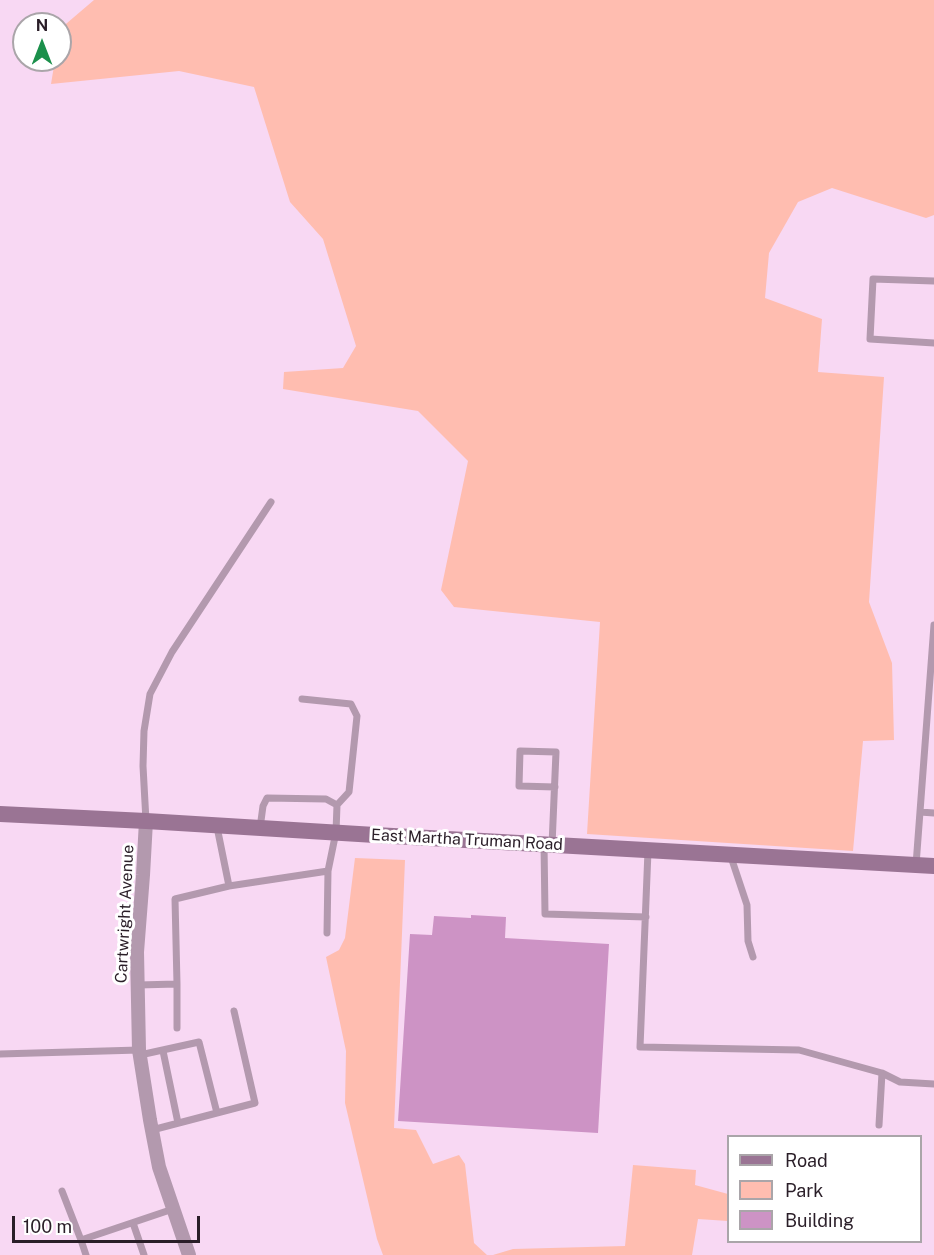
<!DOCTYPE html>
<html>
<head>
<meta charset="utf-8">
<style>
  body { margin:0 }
  #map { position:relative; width:934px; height:1255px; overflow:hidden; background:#f8d8f3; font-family:"Public Sans",sans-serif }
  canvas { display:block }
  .legend { position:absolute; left:727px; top:1135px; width:195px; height:108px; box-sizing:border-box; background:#fff; border:2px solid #aaa5a9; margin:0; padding:8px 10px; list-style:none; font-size:18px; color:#2a1e28 }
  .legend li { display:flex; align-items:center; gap:12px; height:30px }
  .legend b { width:30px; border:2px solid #aaa5a9 }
  .north { position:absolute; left:12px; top:12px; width:60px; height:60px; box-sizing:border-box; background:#fff; border:2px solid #aaa5a9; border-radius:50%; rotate:0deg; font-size:16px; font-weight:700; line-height:24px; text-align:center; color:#2a1e28 }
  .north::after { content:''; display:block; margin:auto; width:21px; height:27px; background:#1b904b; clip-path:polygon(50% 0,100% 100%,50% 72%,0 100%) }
  .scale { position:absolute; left:12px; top:1216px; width:188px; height:27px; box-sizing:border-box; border:3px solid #2a1e28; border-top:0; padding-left:8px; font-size:18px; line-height:21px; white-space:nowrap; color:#2a1e28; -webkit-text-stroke:4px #fff; paint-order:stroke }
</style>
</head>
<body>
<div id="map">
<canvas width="934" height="1255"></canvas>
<ul class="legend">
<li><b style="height:8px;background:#9a7494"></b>Road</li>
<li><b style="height:16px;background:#ffbdb0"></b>Park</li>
<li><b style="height:16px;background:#cd93c5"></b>Building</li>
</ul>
<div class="north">N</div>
<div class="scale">100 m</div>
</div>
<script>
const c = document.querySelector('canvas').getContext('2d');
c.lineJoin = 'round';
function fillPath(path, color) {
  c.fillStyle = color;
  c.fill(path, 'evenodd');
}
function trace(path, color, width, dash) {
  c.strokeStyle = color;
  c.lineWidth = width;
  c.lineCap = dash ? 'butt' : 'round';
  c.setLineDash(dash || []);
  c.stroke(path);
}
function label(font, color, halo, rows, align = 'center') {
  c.font = font + ' "Public Sans",sans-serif';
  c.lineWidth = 6;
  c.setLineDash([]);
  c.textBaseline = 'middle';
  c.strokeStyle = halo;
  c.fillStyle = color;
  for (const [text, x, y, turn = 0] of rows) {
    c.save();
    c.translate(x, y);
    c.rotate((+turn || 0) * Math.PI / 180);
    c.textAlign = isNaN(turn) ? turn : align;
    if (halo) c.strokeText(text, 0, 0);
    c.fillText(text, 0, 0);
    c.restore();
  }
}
fillPath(new Path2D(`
  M94,0H934V215L926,218L832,188L798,202L769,253L765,298L822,319L818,372L884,377L869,602L892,663L894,740L863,741L853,851L587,834L600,622L454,607L441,590L468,461L418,411L283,389L284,372L343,368L356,346L323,239L290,202L254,87L179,71L51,84L55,60H60V29Z
  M355,858L405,860L394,1128L416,1130L433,1164L459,1155L465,1164L474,1243L487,1255H383L377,1239L345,1103L346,1051L326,957L339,950L345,938Z
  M633,1165L696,1170L695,1185L728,1194V1221L698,1219L692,1255H493L513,1249L625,1246Z`), '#ffbdb0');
fillPath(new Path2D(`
  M471,915L506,917L505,938L609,944L598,1133L398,1121L410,934L432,935L434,916L471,918Z`), '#cd93c5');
trace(new Path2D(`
  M934,281L873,279L870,339L934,343
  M302,699L351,704L357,716L349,792L337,805
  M920,812L934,813
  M146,821L143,766L144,731L150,694L172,652L271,502
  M544,844L545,914L646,917
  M552,845L556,752L520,751L519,786L555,787
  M648,851L640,1047L799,1050L882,1073L900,1082L934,1084
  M731,857L747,905L748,941L753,957
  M916,865L934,625
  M229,886L328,871L336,832L337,805L326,799L267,798L263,806L260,828
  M327,933L328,871
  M138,985L177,984L175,899L229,886L217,827
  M177,1028V984
  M163,1051L178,1123
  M0,1054L139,1050
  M140,1055L199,1042L217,1113
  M879,1125L882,1073
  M152,1130L255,1103L234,1011
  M62,1191L81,1240
  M133,1223L144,1255
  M86,1255L81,1240L173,1209`), '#b399ae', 7);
trace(new Path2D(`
  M146,821L143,875L137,952L139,1050L150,1120L159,1167L189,1255`), '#b399ae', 14);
trace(new Path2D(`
  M0,814L146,821L375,835L934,866`), '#9a7494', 16);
label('16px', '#2a1e28', '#fff', [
  ["East Martha Truman Road",467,840,3],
  ["Cartwright Avenue",125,914,-87]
]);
</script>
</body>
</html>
